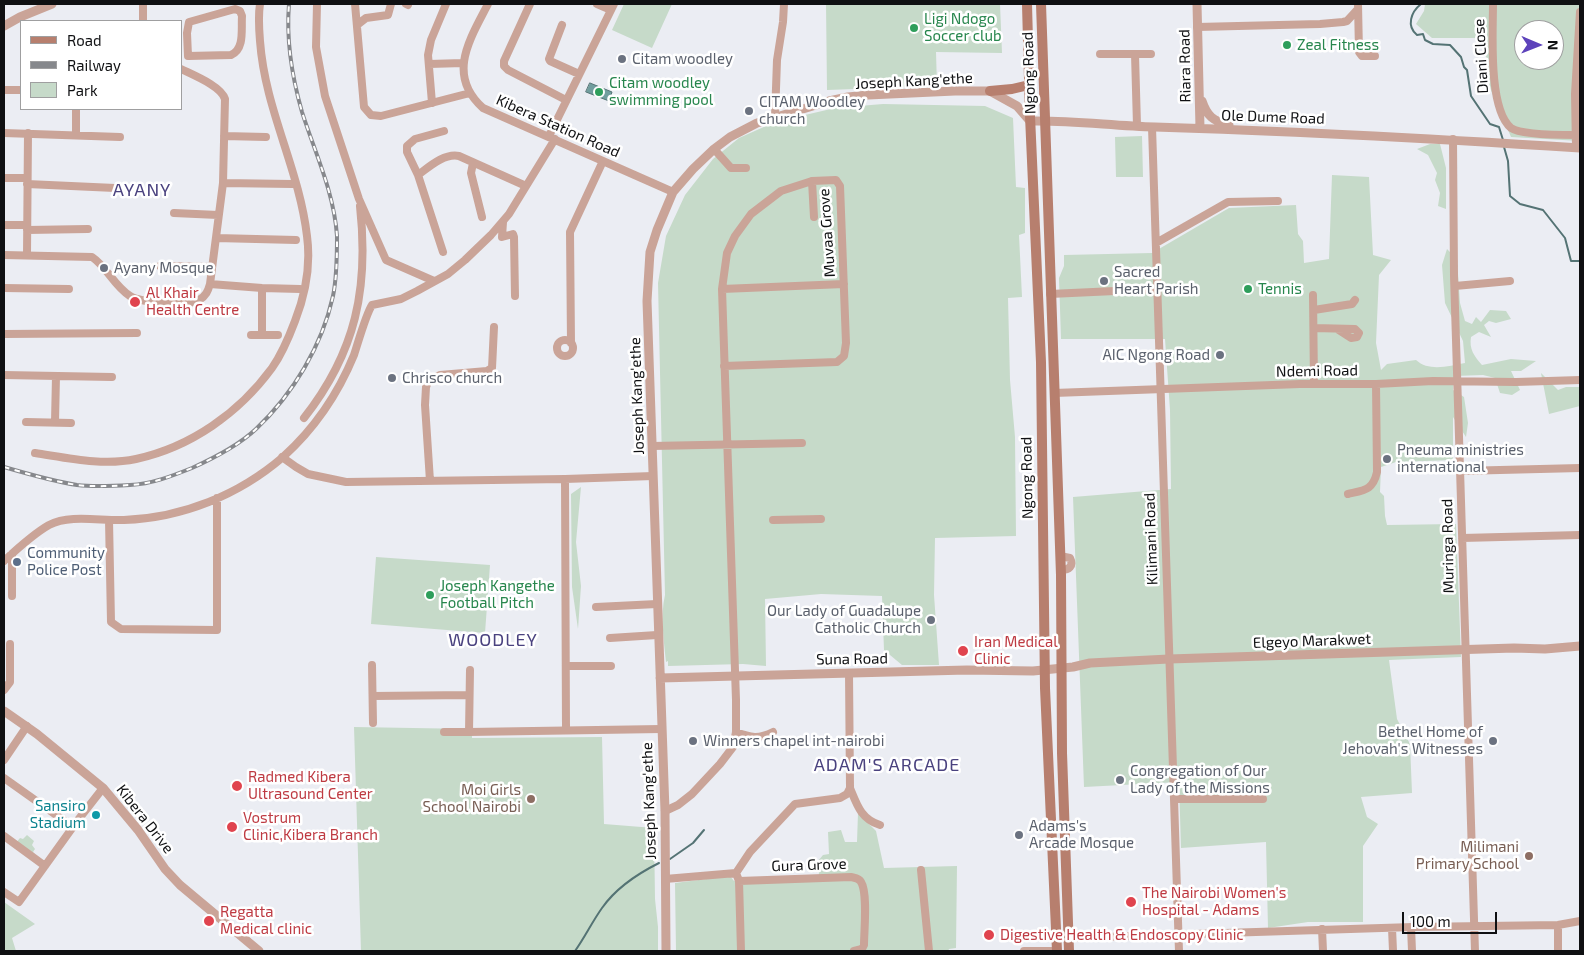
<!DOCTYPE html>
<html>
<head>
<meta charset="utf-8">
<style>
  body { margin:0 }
  #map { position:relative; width:1584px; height:955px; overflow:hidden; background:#ebedf3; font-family:"Exo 2",sans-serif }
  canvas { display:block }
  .frame { position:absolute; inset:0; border:5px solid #0f1012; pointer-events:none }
  .legend { position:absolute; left:20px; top:20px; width:162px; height:90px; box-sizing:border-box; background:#fff; border:1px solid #9f9fa0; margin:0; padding:6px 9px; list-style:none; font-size:15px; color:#0f1012 }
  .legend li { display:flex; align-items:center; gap:10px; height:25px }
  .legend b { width:25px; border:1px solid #9f9fa0 }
  .north { position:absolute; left:1514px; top:20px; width:50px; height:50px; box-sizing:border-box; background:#fff; border:1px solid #9f9fa0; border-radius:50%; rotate:91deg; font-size:14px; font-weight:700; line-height:20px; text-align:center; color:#0f1012 }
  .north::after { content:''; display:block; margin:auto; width:18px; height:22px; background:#5d43bb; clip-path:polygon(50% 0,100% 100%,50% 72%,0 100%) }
  .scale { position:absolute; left:1402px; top:912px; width:95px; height:22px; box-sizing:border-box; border:2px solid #0f1012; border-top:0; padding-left:6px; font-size:15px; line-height:18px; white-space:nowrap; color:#0f1012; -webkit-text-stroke:4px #fff; paint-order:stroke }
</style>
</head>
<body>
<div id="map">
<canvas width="1584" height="955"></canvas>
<div class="frame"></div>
<ul class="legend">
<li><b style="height:6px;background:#b77f6e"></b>Road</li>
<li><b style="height:6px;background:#86888c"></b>Railway</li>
<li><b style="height:14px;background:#c6dac9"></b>Park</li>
</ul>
<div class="north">N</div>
<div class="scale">100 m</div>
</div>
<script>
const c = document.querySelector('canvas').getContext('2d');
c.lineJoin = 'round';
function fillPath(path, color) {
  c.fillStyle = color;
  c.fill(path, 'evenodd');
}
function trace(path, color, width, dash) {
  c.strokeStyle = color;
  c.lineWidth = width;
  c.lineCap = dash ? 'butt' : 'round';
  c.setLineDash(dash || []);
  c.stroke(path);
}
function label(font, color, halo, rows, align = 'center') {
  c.font = font + ' "Exo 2",sans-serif';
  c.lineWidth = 5;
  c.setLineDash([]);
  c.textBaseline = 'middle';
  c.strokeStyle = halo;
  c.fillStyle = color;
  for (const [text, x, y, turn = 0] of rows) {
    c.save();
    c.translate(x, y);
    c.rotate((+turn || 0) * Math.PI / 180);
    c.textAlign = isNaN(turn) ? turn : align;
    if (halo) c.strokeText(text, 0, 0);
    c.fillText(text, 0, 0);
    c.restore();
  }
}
fillPath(new Path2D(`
  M624,4H672L652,48L612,30Z
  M826,4H1000L1002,53L936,52L937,86L827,90Z
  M1425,4H1580V141L1511,137L1487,81L1485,38H1432L1416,24L1424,11ZM1524,30H1554V60H1524Z
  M883,104L985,106L1013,118L1016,187L1025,188V233L1019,235L1022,297L1008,298L1010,380L1015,437L1016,536L935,538L934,595L939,665H902L884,650L882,596L821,594L765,599L766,666L743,664L668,666V661L666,662C664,641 660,616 665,595L658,283L666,236L685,195L713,159L739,138L775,122L835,108Z
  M1142,136L1143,177H1116L1115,137Z
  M1430,144H1440L1446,168V209L1438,206L1440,193L1435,180L1437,173L1428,155L1417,149Z
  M1332,175L1369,177L1373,255L1391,260L1379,275L1376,343L1381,370L1387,364L1416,360C1429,372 1449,366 1465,363L1463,341L1445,303L1442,265L1447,249L1457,259L1460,303L1465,321L1472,324L1476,317L1481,322L1490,310L1506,311L1511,319L1496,323L1489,321L1484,325L1491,337L1479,332L1471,337C1469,349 1474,356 1482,365L1511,359L1536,361L1521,371H1511L1520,390L1512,395L1500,393L1495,378L1483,375L1454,376L1453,390L1464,397L1468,423L1466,437L1453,417V460L1396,462L1381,467L1380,492L1384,496L1385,516L1387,525L1456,524L1461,657L1389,660L1397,719L1410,744L1412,793L1361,797L1367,817L1378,824L1363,846V922H1308L1268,928L1266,842L1181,848L1179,782L1084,787L1073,497L1171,489L1170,410L1165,339H1061L1059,278L1064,266V255L1152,253L1229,208L1296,205L1298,234L1303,241L1304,263L1329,259Z
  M1541,373L1558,390L1566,387H1580V406L1549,414Z
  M581,487L576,542L581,586L578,629L572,587L571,494Z
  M376,557L490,565L485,633L371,624Z
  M354,727L472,729V738L602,737L604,824L654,828L655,899L658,927V951H361Z
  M858,813L876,831L884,868L957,866L956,948L949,949L948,951H676L675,883L730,876L734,881L819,875L818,861L823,855L829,854L828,832L841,830L845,842H857Z
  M27,835L34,841L32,845L35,849L33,852L37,857L15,844L20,838L23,839Z
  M4,902L35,924L12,938L16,951H4Z`), '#c6dac9');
const water = new Path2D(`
  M590,83L612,92L609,101L586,92Z`);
fillPath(water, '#719e9e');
trace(water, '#547374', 1);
trace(new Path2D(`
  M1421,4C1411,12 1406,26 1417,35L1423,34L1425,40L1433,44L1450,45L1461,57L1464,67L1467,70L1471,96L1490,124L1499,127L1503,140
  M1504,147L1508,161L1510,196L1520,204L1543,210L1565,238L1571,261H1580
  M670,859L693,843L704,830
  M575,951C585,937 592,922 602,908C616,888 637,874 659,863`), '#547374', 2);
trace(new Path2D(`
  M317,4L316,47L325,96L359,199L386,260L434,281
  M355,4L364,107L371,115L381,116L470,93
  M406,4L408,5
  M488,4C470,39 446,75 483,108L673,192
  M530,4L504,61V66L508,70L566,100
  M597,4L611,10
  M1358,4L1359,52L1362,56H1375
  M1493,4C1493,32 1488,109 1511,128C1521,135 1562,135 1576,135
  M235,9L240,11L242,16C241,29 245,49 231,55L188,56L187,33L189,22Z
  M143,21V4
  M357,25L366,18L388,15L391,4
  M562,25L549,59L550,61L579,74
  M1197,27L1320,24L1343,22L1347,21L1358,9
  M1100,54H1151
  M1135,54L1137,126
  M429,64L463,63
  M4,90H21
  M432,103L428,55L431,40L446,4
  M775,117L777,60L783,22L784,4
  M1152,127L1179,951
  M4,133L120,137
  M76,135V109
  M224,136L266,137
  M549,136L614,4
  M1453,139L1454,276L1475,951
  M1576,148L1575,94L1580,12
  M714,149L731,168H746
  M473,163L471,173L482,217
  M418,175C429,167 444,153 459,156L526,186
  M4,178H27
  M812,181L814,217
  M223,183L292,184
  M27,184L115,188
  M174,213L218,215
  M503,222L502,237L513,234L514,237L515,296
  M4,225H26
  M27,230L88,229
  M216,238L296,240
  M1156,243L1228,202L1278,201
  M443,252L418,175L407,152V146L415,139L444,131
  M4,255L92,257C107,267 114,286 130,296C141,303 189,306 199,300C206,296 208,291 210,284L223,183L225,99C221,86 193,75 181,69
  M27,255L28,133
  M160,266L212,267
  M210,284L262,288L300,289
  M1455,286L1510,281
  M4,288L69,289
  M722,289L844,284
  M1050,294L1158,289
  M1313,295L1314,384
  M1314,310L1352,304L1355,300
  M1314,328L1355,329L1359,333L1357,337L1351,338L1337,329
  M4,334L137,333
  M262,334V288
  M251,335H278
  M557 348a8 8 0 1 1 16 0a8 8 0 1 1-16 0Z
  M571,343L570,232L603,161
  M4,375L112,377
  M1054,393L1300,384H1376L1433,381L1516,382L1580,380
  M304,418C356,352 369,288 360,206
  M26,422L71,423
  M55,422L56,376
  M652,446L802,443
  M35,453C68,458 103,466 136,459C191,447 239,413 272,368C282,354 289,337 295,321C306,293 311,266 307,236C299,168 265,110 260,41C259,29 258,16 260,4
  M282,457L296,467L308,474L346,482L565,479L653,476
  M1460,471L1580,468
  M565,479L566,730
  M430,481L425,405L426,387L428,382L440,375L487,371L492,368L494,327
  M1348,494C1365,490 1373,490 1377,472L1376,384
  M109,520L111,622L121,629L217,630V498
  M773,520L821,519
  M1462,538L1580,535
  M12,554V596
  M1060,556L1070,558C1074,566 1069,570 1061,570
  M4,561C17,549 33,534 49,525C70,514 100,521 124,520C182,518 239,495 283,457C314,429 338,394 354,355C358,343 366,314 372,305L401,299L417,291L448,274L465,260L491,235L509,214L555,139
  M596,607L657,604
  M610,638L657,635
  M372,665L373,723
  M566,666H611
  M470,670L469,732L661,729
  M4,690L10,682V644
  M373,696L469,695
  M444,732H469
  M736,732C751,738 759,739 773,732
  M4,760L27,726
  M4,778L73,827
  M850,788C857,805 861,819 880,825
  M1174,799H1263
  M665,811L678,805L692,794L720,764L733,747L736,732V700L722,289L727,253L735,236L751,214L781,191L812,181L836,180L840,186L846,343L844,356L837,362L724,366
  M4,836L45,866
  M921,870L929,951
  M665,879L736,873
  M739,881L851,877C855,878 859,878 861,882C868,893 864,931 864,945L862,949L854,951
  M4,892L19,902L78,820L103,788
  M1558,925V951
  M1411,927L1412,951
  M1392,928L1393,951
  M1322,929L1323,951
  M1068,938L1413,927L1558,925L1580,921
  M741,951L739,881L736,873L750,852L795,804L840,798L847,794L850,788L849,673
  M1024,951H1053`), '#caa498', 8);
trace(new Path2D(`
  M1197,4L1200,128
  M4,26L20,17L52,4
  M1202,101C1207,116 1213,121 1229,125
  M660,678L967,670L1033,671L1073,667L1090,663L1169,659L1514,648L1545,649L1580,646
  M4,711L37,734L103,788L138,830L165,869L180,885L259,951
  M666,951L665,811L647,301L650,252L657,230L673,192L693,169L714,149L730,137L757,123L829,101L848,97L868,95L955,91H990L1017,106L1030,121C1072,120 1113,126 1155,127C1297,131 1439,139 1580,148`), '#caa498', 9);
trace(new Path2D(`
  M1027,4L1030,116L1041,362L1045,688L1057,951
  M1041,4L1061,575L1062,753L1069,951
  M990,91L1012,89L1029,85`), '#b77f6e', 10);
const rail = new Path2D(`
  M4,467C28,474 52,481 77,485C94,487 113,486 130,485C152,484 172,476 192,468C214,458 238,446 256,429C293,394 322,346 333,296C337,277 337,255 337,236C334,192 315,153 302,112C292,77 286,40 289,4`);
trace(rail, '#86888c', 4);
trace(rail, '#fff', 2, [5.5]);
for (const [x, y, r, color] of [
  [914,28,5,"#2e9e5b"],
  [1287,45,5,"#2e9e5b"],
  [622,59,5,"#6b7280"],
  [599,92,5,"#2e9e5b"],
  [749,111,5,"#6b7280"],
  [104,268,5,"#6b7280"],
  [1104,281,5,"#6b7280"],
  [1248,289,5,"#2e9e5b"],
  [135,302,6,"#e0444e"],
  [1220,355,5,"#6b7280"],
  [392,378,5,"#6b7280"],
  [1387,459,5,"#6b7280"],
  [17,562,5,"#5c6f8a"],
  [430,595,5,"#2e9e5b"],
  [931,620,5,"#6b7280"],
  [963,651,6,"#e0444e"],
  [693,741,5,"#6b7280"],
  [1493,741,5,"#6b7280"],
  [1120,780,5,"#6b7280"],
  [237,786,6,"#e0444e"],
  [531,799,5,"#8d6e63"],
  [96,815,5,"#0f9aa8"],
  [232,827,6,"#e0444e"],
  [1019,835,5,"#6b7280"],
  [1529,856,5,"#8d6e63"],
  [1131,902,6,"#e0444e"],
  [209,921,6,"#e0444e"],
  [989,935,6,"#e0444e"]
]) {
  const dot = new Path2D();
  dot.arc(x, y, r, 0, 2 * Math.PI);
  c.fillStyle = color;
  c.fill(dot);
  trace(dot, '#fff', 2);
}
label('15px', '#27864d', '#fff', [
  ["Ligi Ndogo",924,19],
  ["Soccer club",924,36],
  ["Zeal Fitness",1297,45],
  ["Citam woodley",609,83],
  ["swimming pool",609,100],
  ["Tennis",1258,289],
  ["Joseph Kangethe",440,586],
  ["Football Pitch",440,603]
], 'left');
label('15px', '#0f1012', '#fff', [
  ["Diani Close",1481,56,-93],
  ["Riara Road",1185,66,-91],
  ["Ngong Road",1029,73,-92],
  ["Joseph Kang'ethe",914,81,-3],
  ["Ole Dume Road",1273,117,2],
  ["Kibera Station Road",558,126,24],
  ["Muvaa Grove",827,233,-94],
  ["Ndemi Road",1317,371,-1],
  ["Joseph Kang'ethe",637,396,-92],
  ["Ngong Road",1027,478,-91],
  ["Kilimani Road",1151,539,-92],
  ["Muringa Road",1448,546,-91],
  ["Elgeyo Marakwet",1312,641,-2],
  ["Suna Road",852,659,-1],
  ["Joseph Kang'ethe",649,801,-92],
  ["Kibera Drive",145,819,52],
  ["Gura Grove",809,865,-2]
]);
label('15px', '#5b616d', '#fff', [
  ["Citam woodley",632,59],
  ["CITAM Woodley",759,102],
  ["church",759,119],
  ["Ayany Mosque",114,268],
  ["Sacred",1114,272],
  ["Heart Parish",1114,289],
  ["AIC Ngong Road",1210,355,"right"],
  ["Chrisco church",402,378],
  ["Pneuma ministries",1397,450],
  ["international",1397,467],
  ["Our Lady of Guadalupe",921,611,"right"],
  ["Catholic Church",921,628,"right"],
  ["Bethel Home of",1483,732,"right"],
  ["Jehovah's Witnesses",1483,749,"right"],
  ["Winners chapel int-nairobi",703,741],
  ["Congregation of Our",1130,771],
  ["Lady of the Missions",1130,788],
  ["Adams's",1029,826],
  ["Arcade Mosque",1029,843]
], 'left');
label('15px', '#be3a42', '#fff', [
  ["Al Khair",146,293],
  ["Health Centre",146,310],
  ["Iran Medical",974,642],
  ["Clinic",974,659],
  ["Radmed Kibera",248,777],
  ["Ultrasound Center",248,794],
  ["Vostrum",243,818],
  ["Clinic,Kibera Branch",243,835],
  ["The Nairobi Women's",1142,893],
  ["Hospital - Adams",1142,910],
  ["Regatta",220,912],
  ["Medical clinic",220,929],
  ["Digestive Health & Endoscopy Clinic",1000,935]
], 'left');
label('15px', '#4e5e75', '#fff', [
  ["Community",27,553],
  ["Police Post",27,570]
], 'left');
label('15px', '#785e54', '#fff', [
  ["Moi Girls",521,790],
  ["School Nairobi",521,807],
  ["Milimani",1519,847],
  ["Primary School",1519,864]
], 'right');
label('15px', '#0d838f', '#fff', [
  ["Sansiro",86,806],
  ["Stadium",86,823]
], 'right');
c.letterSpacing = '1px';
label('18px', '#4a427f', '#fff', [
  ["AYANY",142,190],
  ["WOODLEY",493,640],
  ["ADAM'S ARCADE",887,765]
]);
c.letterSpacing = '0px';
</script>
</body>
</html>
